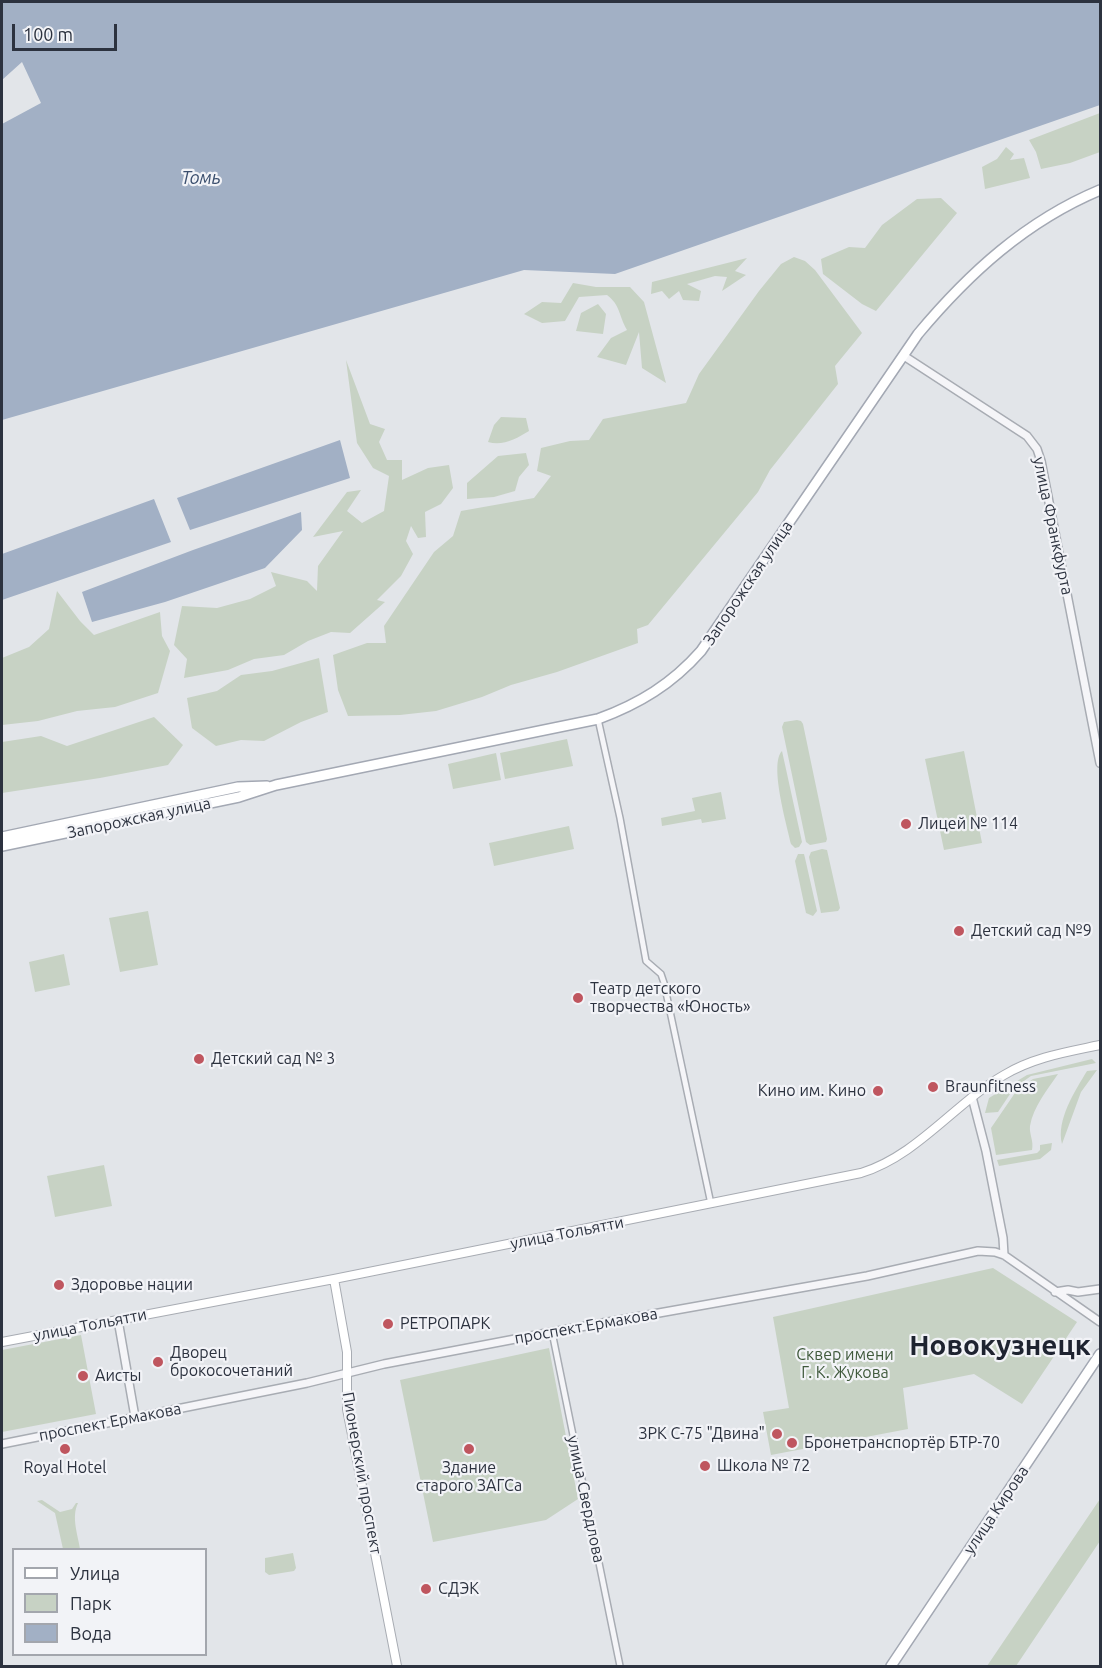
<!DOCTYPE html>
<html>
<head>
<meta charset="utf-8">
<style>
  body { margin:0 }
  #map { position:relative; width:1102px; height:1668px; overflow:hidden; background:#e2e5e9; font-family:Ubuntu,sans-serif }
  canvas { display:block }
  .frame { position:absolute; inset:0; border:3px solid #2c323f; pointer-events:none }
  .legend { position:absolute; left:12px; top:1548px; width:195px; height:108px; box-sizing:border-box; background:#f2f3f7; border:2px solid #a3a6ad; margin:0; padding:8px 10px; list-style:none; font-size:18px; color:#2c323f }
  .legend li { display:flex; align-items:center; gap:12px; height:30px }
  .legend b { width:30px; border:2px solid #a3a6ad }
  .scale { position:absolute; left:12px; top:24px; width:105px; height:27px; box-sizing:border-box; border:3px solid #2c323f; border-top:0; padding-left:8px; font-size:18px; line-height:21px; white-space:nowrap; color:#2c323f; -webkit-text-stroke:4px #f2f3f7; paint-order:stroke }
</style>
</head>
<body>
<div id="map">
<canvas width="1102" height="1668"></canvas>
<div class="frame"></div>
<ul class="legend">
<li><b style="height:8px;background:#fff"></b>Улица</li>
<li><b style="height:16px;background:#c7d2c4"></b>Парк</li>
<li><b style="height:16px;background:#a2b0c5"></b>Вода</li>
</ul>
<div class="scale">100 m</div>
</div>
<script>
const c = document.querySelector('canvas').getContext('2d');
c.lineJoin = 'round';
function fillPath(path, color) {
  c.fillStyle = color;
  c.fill(path, 'evenodd');
}
function trace(path, color, width, dash) {
  c.strokeStyle = color;
  c.lineWidth = width;
  c.lineCap = dash ? 'butt' : 'round';
  c.setLineDash(dash || []);
  c.stroke(path);
}
function label(font, color, halo, rows, align = 'center') {
  c.font = font + ' Ubuntu,sans-serif';
  c.lineWidth = 4.5;
  c.setLineDash([]);
  c.textBaseline = 'middle';
  c.strokeStyle = halo;
  c.fillStyle = color;
  for (const [text, x, y, turn = 0] of rows) {
    c.save();
    c.translate(x, y);
    c.rotate((+turn || 0) * Math.PI / 180);
    c.textAlign = isNaN(turn) ? turn : align;
    if (halo) c.strokeText(text, 0, 0);
    c.fillText(text, 0, 0);
    c.restore();
  }
}
fillPath(new Path2D(`
  M1100,113V152L1070,163L1041,169L1036,152L1029,140Z
  M1006,147L1014,154L1010,160L1024,158L1030,178L985,189L982,167L997,159Z
  M941,198L957,213L876,311L862,304L823,274L821,259L849,247L865,248L882,225L917,199Z
  M794,257L805,261L815,270L862,333L835,366L838,384L770,470L758,492L648,625L637,629L638,643L557,672L511,685L482,697L436,711L400,715L348,716L338,690L333,655L367,643H386L384,626L434,552L453,536L461,511L534,498L551,476L537,471L541,448L570,441L589,440L603,419L686,403L699,374L759,291L781,264Z
  M747,258L735,271L746,275L722,291L727,277L715,276L687,284L701,291L699,301L683,300L679,291L669,299L662,291L651,294L652,282Z
  M573,283L596,287H630L644,302L666,383L642,368L639,332L626,365L597,357L611,338L627,330C618,314 621,306 607,295L579,297L565,321L542,323L524,314L542,302L561,303Z
  M598,304L606,314L603,334L576,331L581,313Z
  M346,360L370,424L385,429L379,442L387,460H402V480L428,468L449,465L453,488L441,504L425,512L426,537L418,538L411,526L406,541L413,554L401,576L377,600L385,602L350,633L331,632L308,641L284,655L254,659L228,670L184,678L187,659L174,645L182,606L217,608L250,599L276,586L271,572L307,581L317,591L318,566L343,531L313,537L347,492L361,490L347,511L362,523L384,511L389,476L373,468L357,443Z
  M501,417L526,418L529,431C516,439 503,446 488,442L494,425Z
  M526,453L529,465L519,477L515,491L494,497L467,499V483L498,456Z
  M57,591L80,621L94,635L160,612L162,636L170,651L158,693L115,707L77,711L38,721L2,725V658L29,647L49,629Z
  M319,658L328,712L301,722L264,741L241,740L216,746L192,728L187,698L217,691L241,675L272,671Z
  M154,717L183,745L168,765L100,778L2,793V742L41,736L67,746Z
  M797,720L801,721L803,724L827,839L826,842L810,845L806,842L782,727L784,722Z
  M567,739L573,766L505,779L500,753Z
  M782,751L802,842L799,847L795,848L791,844C787,825 769,764 782,751Z
  M964,751L982,843L944,850L925,759Z
  M496,753L501,780L453,789L448,764Z
  M721,792L726,819L702,823L701,819L662,826L661,818L695,811L692,798Z
  M569,826L574,849L494,866L489,843Z
  M822,849L827,850L840,908L838,911L821,913L809,857L811,852Z
  M798,854H804L805,858L817,911L813,916L806,913L795,861Z
  M148,911L158,965L120,972L109,918Z
  M64,954L70,985L35,992L29,962Z
  M1092,1059L1096,1063L1031,1076L1014,1088L998,1112L985,1113L989,1098L1027,1075Z
  M1097,1070L1081,1092L1062,1144C1056,1120 1075,1091 1087,1071Z
  M1058,1074C1048,1089 1033,1107 1030,1126C1029,1134 1034,1141 1032,1150L996,1155L991,1128L1017,1090L1033,1079Z
  M1052,1143L1051,1150L1040,1159L999,1166L997,1160L1037,1153L1040,1150V1145Z
  M104,1165L112,1206L55,1217L47,1176Z
  M993,1268L1077,1322L1022,1404L974,1374L903,1388L908,1429L771,1455L763,1412L789,1408L773,1317Z
  M81,1335L96,1414L2,1432V1350Z
  M549,1348L578,1499L546,1520L433,1542L400,1380Z
  M1100,1499V1541L1016,1666H987Z
  M42,1500L60,1512L72,1509L76,1503H78C71,1517 78,1535 80,1549H63L55,1513L37,1501Z
  M293,1553L296,1568L294,1571L269,1575L265,1572V1558Z`), '#c7d2c4');
fillPath(new Path2D(`
  M2,2H1100V105L615,274L524,270L2,420V124L41,103L22,62L2,80Z
  M340,440L350,478L190,530L177,498Z
  M154,499L171,542L2,600V554Z
  M301,512L302,530L265,568L165,602L92,622L82,592L193,550Z`), '#a2b0c5');
const minor = new Path2D(`
  M598,719L620,818L646,961L661,974L664,983L711,1204
  M552,1332L620,1666`);
const tertiary = new Path2D(`
  M904,356L1027,436L1037,449L1041,461L1100,763
  M972,1097L986,1151L1003,1238L1004,1255
  M1055,1292L1068,1290L1078,1292L1100,1289
  M118,1320L135,1417
  M2,1444L307,1383L384,1364L552,1332L867,1276L978,1251L995,1252L1004,1255L1100,1322`);
const secondary = new Path2D(`
  M334,1279L347,1352V1409L397,1666
  M2,1342L334,1279L861,1173C917,1156 955,1103 1004,1075C1034,1057 1067,1052 1100,1045`);
const primary = new Path2D(`
  M2,837L238,787L267,786
  M2,846L239,797L276,785L598,719C639,704 672,684 701,651L918,334C969,273 1026,221 1100,190
  M891,1666L1100,1354`);
trace(minor, '#a8acb3', 8);
trace(tertiary, '#a8acb3', 10);
trace(secondary, '#a8acb3', 10);
trace(primary, '#a3a8b3', 12);
trace(minor, '#f5f5f8', 5);
trace(tertiary, '#f5f5f8', 7);
trace(secondary, '#fff', 8);
trace(primary, '#fff', 9);
for (const [x, y, r, color] of [
  [906,824,6,"#bf565f"],
  [959,931,6,"#bf565f"],
  [578,998,6,"#bf565f"],
  [199,1059,6,"#bf565f"],
  [933,1087,6,"#bf565f"],
  [878,1091,6,"#bf565f"],
  [59,1285,6,"#bf565f"],
  [388,1324,6,"#bf565f"],
  [158,1362,6,"#bf565f"],
  [83,1376,6,"#bf565f"],
  [777,1434,6,"#bf565f"],
  [792,1443,6,"#bf565f"],
  [65,1449,6,"#bf565f"],
  [469,1449,6,"#bf565f"],
  [705,1466,6,"#bf565f"],
  [426,1589,6,"#bf565f"]
]) {
  const dot = new Path2D();
  dot.arc(x, y, r, 0, 2 * Math.PI);
  c.fillStyle = color;
  c.fill(dot);
  trace(dot, '#f2f3f7', 2);
}
label('16px', '#2c323f', '#f2f3f7', [
  ["улица Франкфурта",1053,526,78],
  ["Запорожская улица",748,583,-56],
  ["Запорожская улица",139,818,-12],
  ["улица Тольятти",567,1233,-11],
  ["улица Тольятти",90,1325,-11],
  ["проспект Ермакова",586,1326,-10],
  ["проспект Ермакова",110,1422,-11],
  ["Пионерский проспект",362,1473,80],
  ["улица Свердлова",586,1499,78],
  ["улица Кирова",996,1510,-56]
]);
label('16px', '#2c323f', '#f2f3f7', [
  ["Лицей № 114",918,824],
  ["Детский сад №9",971,931],
  ["Театр детского",590,989],
  ["творчества «Юность»",590,1007],
  ["Детский сад № 3",211,1059],
  ["Braunfitness",945,1087],
  ["Кино им. Кино",866,1091,"right"],
  ["Здоровье нации",71,1285],
  ["РЕТРОПАРК",400,1324],
  ["Дворец",170,1353],
  ["брокосочетаний",170,1371],
  ["Аисты",95,1376],
  ["ЗРК С-75 \"Двина\"",765,1434,"right"],
  ["Бронетранспортёр БТР-70",804,1443],
  ["Школа № 72",717,1466],
  ["Royal Hotel",65,1468,"center"],
  ["Здание",469,1468,"center"],
  ["старого ЗАГСа",469,1486,"center"],
  ["СДЭК",438,1589]
], 'left');
label('16px', '#3f593b', '#f2f3f7', [
  ["Сквер имени",845,1355],
  ["Г. К. Жукова",845,1373]
]);
label('italic 18px', '#3b4f6e', '#f2f3f7', [
  ["Томь",201,178]
]);
label('bold 28px', '#1e2330', '#f2f3f7', [
  ["Новокузнецк",1000,1346]
]);
</script>
</body>
</html>
